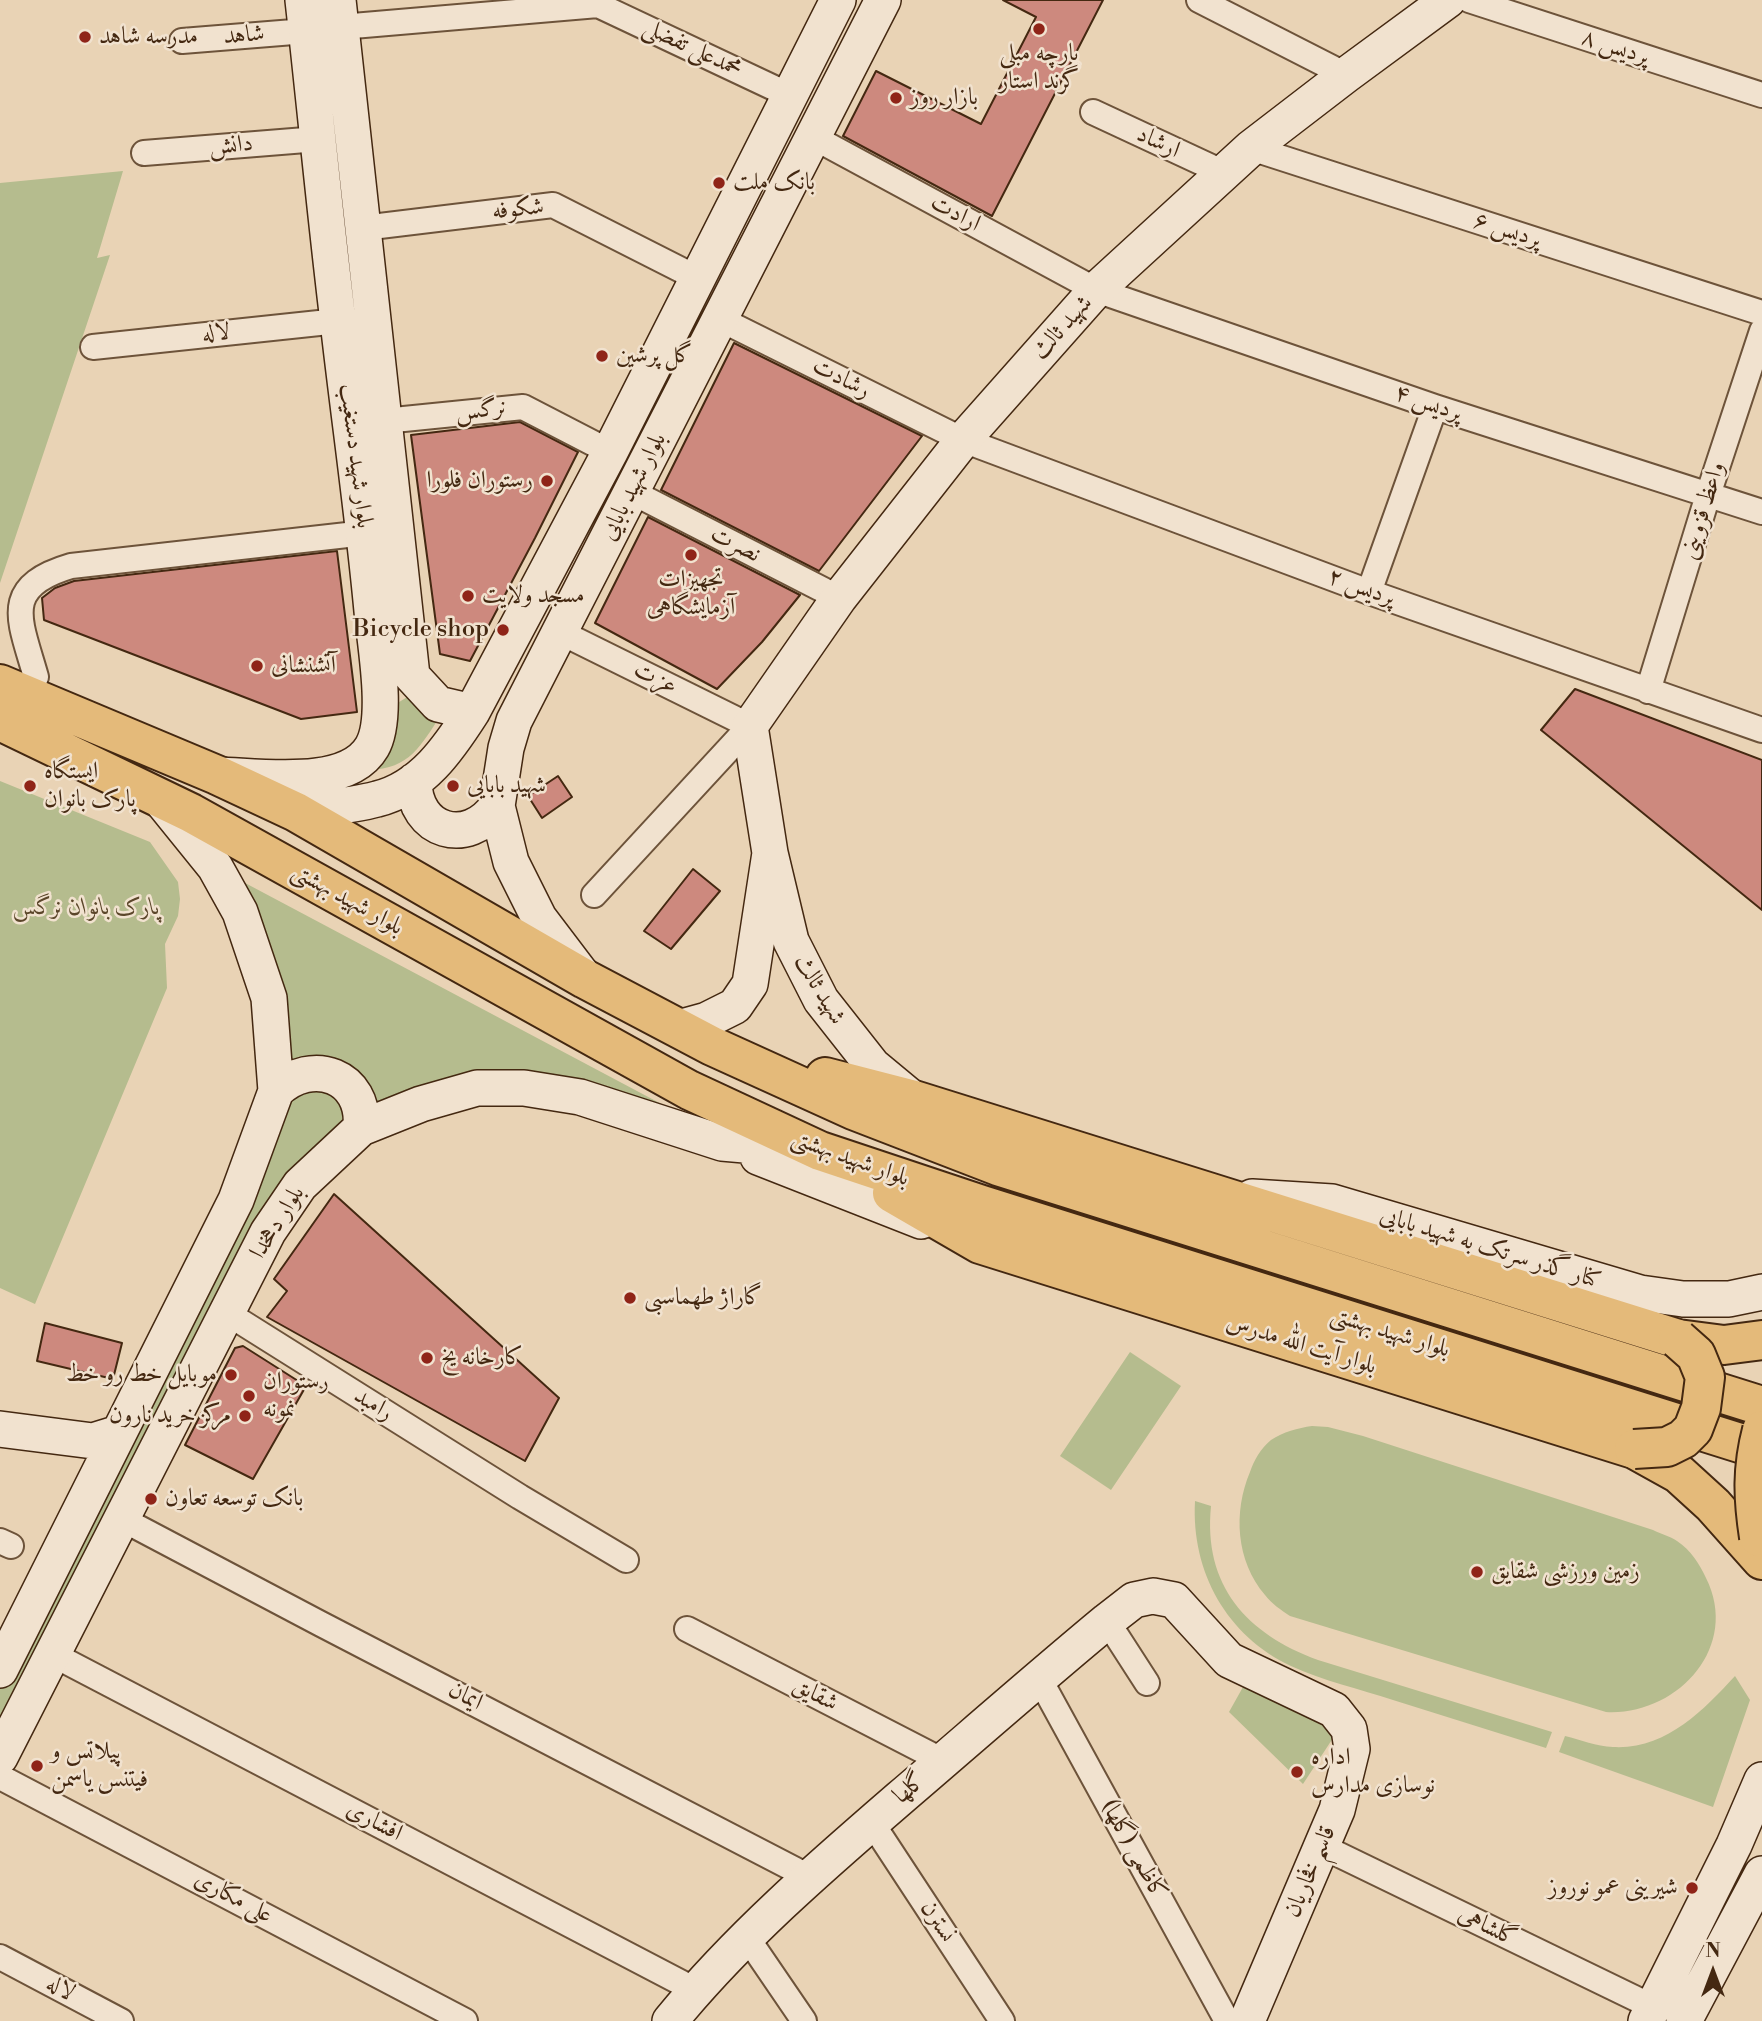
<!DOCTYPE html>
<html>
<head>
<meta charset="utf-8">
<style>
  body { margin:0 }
  #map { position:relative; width:1762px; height:2021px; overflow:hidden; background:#e9d3b5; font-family:"Libre Bodoni",serif }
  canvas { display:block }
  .north { position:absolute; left:1678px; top:1937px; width:70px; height:70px; -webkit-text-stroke:5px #f1e2cf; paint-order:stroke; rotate:0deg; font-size:19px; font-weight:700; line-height:28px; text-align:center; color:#442811 }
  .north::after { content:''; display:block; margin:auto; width:24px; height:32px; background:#442811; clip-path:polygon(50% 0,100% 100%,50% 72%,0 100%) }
</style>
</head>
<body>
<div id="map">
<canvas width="1762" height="2021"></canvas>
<div class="north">N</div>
</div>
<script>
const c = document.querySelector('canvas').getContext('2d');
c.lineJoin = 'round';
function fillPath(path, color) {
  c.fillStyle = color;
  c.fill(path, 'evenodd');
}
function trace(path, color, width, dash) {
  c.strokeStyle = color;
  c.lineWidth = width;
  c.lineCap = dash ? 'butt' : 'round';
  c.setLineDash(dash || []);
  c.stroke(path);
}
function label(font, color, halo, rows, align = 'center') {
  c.font = font + ' "Libre Bodoni",Amiri,serif';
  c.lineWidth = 5;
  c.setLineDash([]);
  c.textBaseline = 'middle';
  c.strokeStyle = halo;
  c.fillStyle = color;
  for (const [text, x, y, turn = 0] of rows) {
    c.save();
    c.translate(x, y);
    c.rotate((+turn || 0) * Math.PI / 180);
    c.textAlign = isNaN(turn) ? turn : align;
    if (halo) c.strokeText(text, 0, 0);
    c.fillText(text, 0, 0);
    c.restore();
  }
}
fillPath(new Path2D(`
  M123,171L97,258L110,255L0,583V183Z
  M412,694L441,715C421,745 410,769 369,770L396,704Z
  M0,781L150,842L178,882L180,899L178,916L165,944L167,988L35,1304L0,1288Z
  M215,867L669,1108L645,1117L453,1094L300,1185L0,1757V1671L276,1091Z
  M1130,1352L1181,1386L1111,1490L1060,1456Z
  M1312,1426L1328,1427L1363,1436L1653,1530C1661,1534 1670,1536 1677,1541C1691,1550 1700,1565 1706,1578C1741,1648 1676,1716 1606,1712L1290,1616C1281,1610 1272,1604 1265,1595C1236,1561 1233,1512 1250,1472C1254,1460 1261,1448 1271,1440C1283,1432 1298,1428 1312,1426Z
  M1195,1501L1211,1506C1203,1586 1247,1634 1318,1660L1552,1732L1546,1748C1495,1732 1444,1716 1393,1700C1360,1689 1323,1681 1291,1666C1227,1636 1191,1572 1195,1501Z
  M1735,1676L1750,1700L1713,1807L1559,1752L1565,1736C1581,1740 1596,1746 1613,1747C1665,1750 1703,1711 1735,1676Z
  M1243,1687L1258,1688L1297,1712L1329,1723L1335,1735L1303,1784L1229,1712Z`), '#b5bc8e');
const building = new Path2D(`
  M1003,0H1103L992,216L843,136L876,71L981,124L1036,17Z
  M734,343L922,436L819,571L661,490Z
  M520,422L578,452L535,538L470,661L440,654L411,435Z
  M648,517L800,595L762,642L717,689L595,623Z
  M337,551L357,712L301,719L44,620L42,598L55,588L74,581Z
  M1575,689L1762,760V910L1541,730Z
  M558,776L572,797L542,818L528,796Z
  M693,869L720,891L671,949L644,931Z
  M334,1194L559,1398L525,1461L267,1317L287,1291L274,1279Z
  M45,1323L122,1343L113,1379L37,1361Z
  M243,1346L306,1386L253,1479L185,1445L235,1348Z`);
fillPath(building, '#cd897e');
trace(building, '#442811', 2);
const street = new Path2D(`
  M1199,0L1346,75
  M1469,0L1762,95
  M341,27L598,5L791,96
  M182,41L306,31
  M1093,112L1224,173
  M813,137L1096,290L1435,407L1762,512
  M1251,148L1762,313
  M144,153L318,139
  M363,228L553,205L699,279
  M720,319L963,440L1369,592L1762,730
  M93,347L338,321
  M384,421L523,407L610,452
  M632,492L839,598
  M1369,592L1435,407
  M560,632L750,726L594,895
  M36,677C20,620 0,587 71,566L365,533
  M1648,691L1708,495L1762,331
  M227,1313L520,1497L626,1560
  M122,1519L321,1624L809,1877
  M0,1541L11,1546
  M1107,1621L1147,1683
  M687,1629L943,1761
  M52,1654L695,1990
  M1039,1678L1227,2021
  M0,1777L465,2021
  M872,1823L1002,2021
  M1321,1846L1653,2007
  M746,1936L804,2021
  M0,1957L121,2021`);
const secondary = new Path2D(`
  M338,0L412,676L438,704L472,712
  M218,775C261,776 347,790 372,747C389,718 375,645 372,611C363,514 349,418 338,321C325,214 315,107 303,0
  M414,781C414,832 468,848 497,806
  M296,812C323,808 351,806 377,799C422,788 449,748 472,712L610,452L838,0
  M770,853L750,726L839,598L963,440L1096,290L1251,148L1346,75L1448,0
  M583,976L539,918L511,862L497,806L506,748L514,721L883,0
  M678,1028L707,1020L735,1006L750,984L770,853L791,941L821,1000L873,1066L914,1100
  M276,1091C312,1056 366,1076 361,1128
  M758,1157L921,1221
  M1252,1197L1332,1202L1640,1293L1683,1299H1729L1762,1292
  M0,1429L93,1441L119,1433
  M0,1670L236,1200L276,1091L269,998L240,912L215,867L160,799
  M0,1757L268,1232L300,1185L361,1128L421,1104L477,1088H524L580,1097L722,1143L813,1151
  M670,2021C738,1938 819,1868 900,1798C969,1739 1037,1679 1107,1621L1134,1600L1153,1596L1174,1600L1229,1660L1334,1710L1349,1729L1352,1749L1337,1810L1247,2021
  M1646,2021L1734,1845L1762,1780
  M1684,2021L1762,1874`);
const primary = new Path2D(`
  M0,684L217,775L296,812L585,979L712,1046L853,1110L998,1166L1762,1406
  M0,721L191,813L689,1090L820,1151L982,1205L1762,1450
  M825,1077L914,1100L1678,1339L1724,1345L1762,1340
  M892,1193L980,1244L1634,1449L1679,1474L1713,1505L1762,1560`);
trace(street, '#6d533a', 28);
trace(secondary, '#442811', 38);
trace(primary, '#442811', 42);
trace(street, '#f1e2cf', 24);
trace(secondary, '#f1e2cf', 35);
trace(primary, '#e4ba7a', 38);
const primaryBridge = new Path2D(`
  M1634,1449L1667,1447L1683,1439L1693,1429L1701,1408L1705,1377L1696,1355L1678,1339
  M1759,1537C1753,1498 1752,1468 1762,1430`);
trace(primaryBridge, '#442811', 42, []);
trace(primaryBridge, '#e4ba7a', 38);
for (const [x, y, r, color] of [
  [1039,29,7,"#8f2418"],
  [85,37,7,"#8f2418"],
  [896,98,7,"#8f2418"],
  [719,183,7,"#8f2418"],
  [602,356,7,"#8f2418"],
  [547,481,7,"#8f2418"],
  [691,555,7,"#8f2418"],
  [468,596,7,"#8f2418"],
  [503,630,7,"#8f2418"],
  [257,666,7,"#8f2418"],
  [30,786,7,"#8f2418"],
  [453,786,7,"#8f2418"],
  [630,1298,7,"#8f2418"],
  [427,1358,7,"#8f2418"],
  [231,1375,7,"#8f2418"],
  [249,1396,7,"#8f2418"],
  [245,1416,7,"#8f2418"],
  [151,1499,7,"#8f2418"],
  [1477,1572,7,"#8f2418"],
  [37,1766,7,"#8f2418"],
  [1297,1772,7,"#8f2418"],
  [1692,1888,7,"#8f2418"]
]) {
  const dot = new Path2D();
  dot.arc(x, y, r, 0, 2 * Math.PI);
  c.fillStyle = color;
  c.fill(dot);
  trace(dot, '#f1e2cf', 2.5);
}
label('24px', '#442811', '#f1e2cf', [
  ["شاهد",244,36,-5],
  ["پردیس ۸",1615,48,18],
  ["محمدعلی تفضلی",692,49,25],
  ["ارشاد",1158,143,25],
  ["دانش",231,146,-5],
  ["شکوفه",518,210,-6],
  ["ارادت",955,214,28],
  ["پردیس ۶",1507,231,18],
  ["شهید ثالث",1063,328,-48],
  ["لاله",216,334,-6],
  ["رشادت",841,379,27],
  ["پردیس ۴",1428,404,19],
  ["نرگس",481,411,-6],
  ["بلوار شهید دستغیب",355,456,83],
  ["بلوار شهید بابایی",634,487,-63],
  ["واعظ قزوینی",1704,511,-73],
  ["نصرت",735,545,27],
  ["پردیس ۲",1361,588,20],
  ["عزت",655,679,26],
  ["بلوار شهید بهشتی",347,900,29],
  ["شهید ثالث",819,990,59],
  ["بلوار شهید بهشتی",850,1159,20],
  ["بلوار دهخدا",278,1223,-58],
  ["کنار گذر سرتک به شهید بابایی",1490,1249,17],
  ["بلوار شهید بهشتی",1390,1333,17],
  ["بلوار آیت الله مدرس",1301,1345,17],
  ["رامبد",373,1405,32],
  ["شقایق",815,1695,27],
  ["ایمان",465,1697,28],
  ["گلها",910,1789,-41],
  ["افشاری",374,1822,28],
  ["کاظمی (گلها)",1133,1850,61],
  ["قاسم فخاریان",1311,1872,-67],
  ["علی مکاری",233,1898,28],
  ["نسترن",937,1922,57],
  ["گلشاهی",1487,1927,26],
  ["لاله",60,1989,28]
]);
label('24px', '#442811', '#f1e2cf', [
  ["مدرسه شاهد",99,37],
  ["پارچه مبلی",1039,54,"center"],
  ["گرند استار",1039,82,"center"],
  ["بازار روز",910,98],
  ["بانک ملت",733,183],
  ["گل پرشین",616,356],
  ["رستوران فلورا",533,481,"right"],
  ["تجهیزات",691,580,"center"],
  ["آزمایشگاهی",691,608,"center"],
  ["مسجد ولایت",482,596],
  ["Bicycle shop",489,630,"right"],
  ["آتشنشانی",271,666],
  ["ایستگاه",44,772],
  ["پارک بانوان",44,800],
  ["شهید بابایی",467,786],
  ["گاراژ طهماسبی",644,1298],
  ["کارخانه یخ",441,1358],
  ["موبایل خط رو خط",217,1375,"right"],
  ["رستوران",263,1382],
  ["نمونه",263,1410],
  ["مرکز خرید نارون",231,1416,"right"],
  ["بانک توسعه تعاون",165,1499],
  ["زمین ورزشی شقایق",1491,1572],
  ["پیلاتس و",51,1752],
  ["فیتنس یاسمن",51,1780],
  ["اداره",1311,1758],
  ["نوسازی مدارس",1311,1786],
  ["شیرینی عمو نوروز",1678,1888,"right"]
], 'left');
label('italic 24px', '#5b462a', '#f1e2cf', [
  ["پارک بانوان نرگس",86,908]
]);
</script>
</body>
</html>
